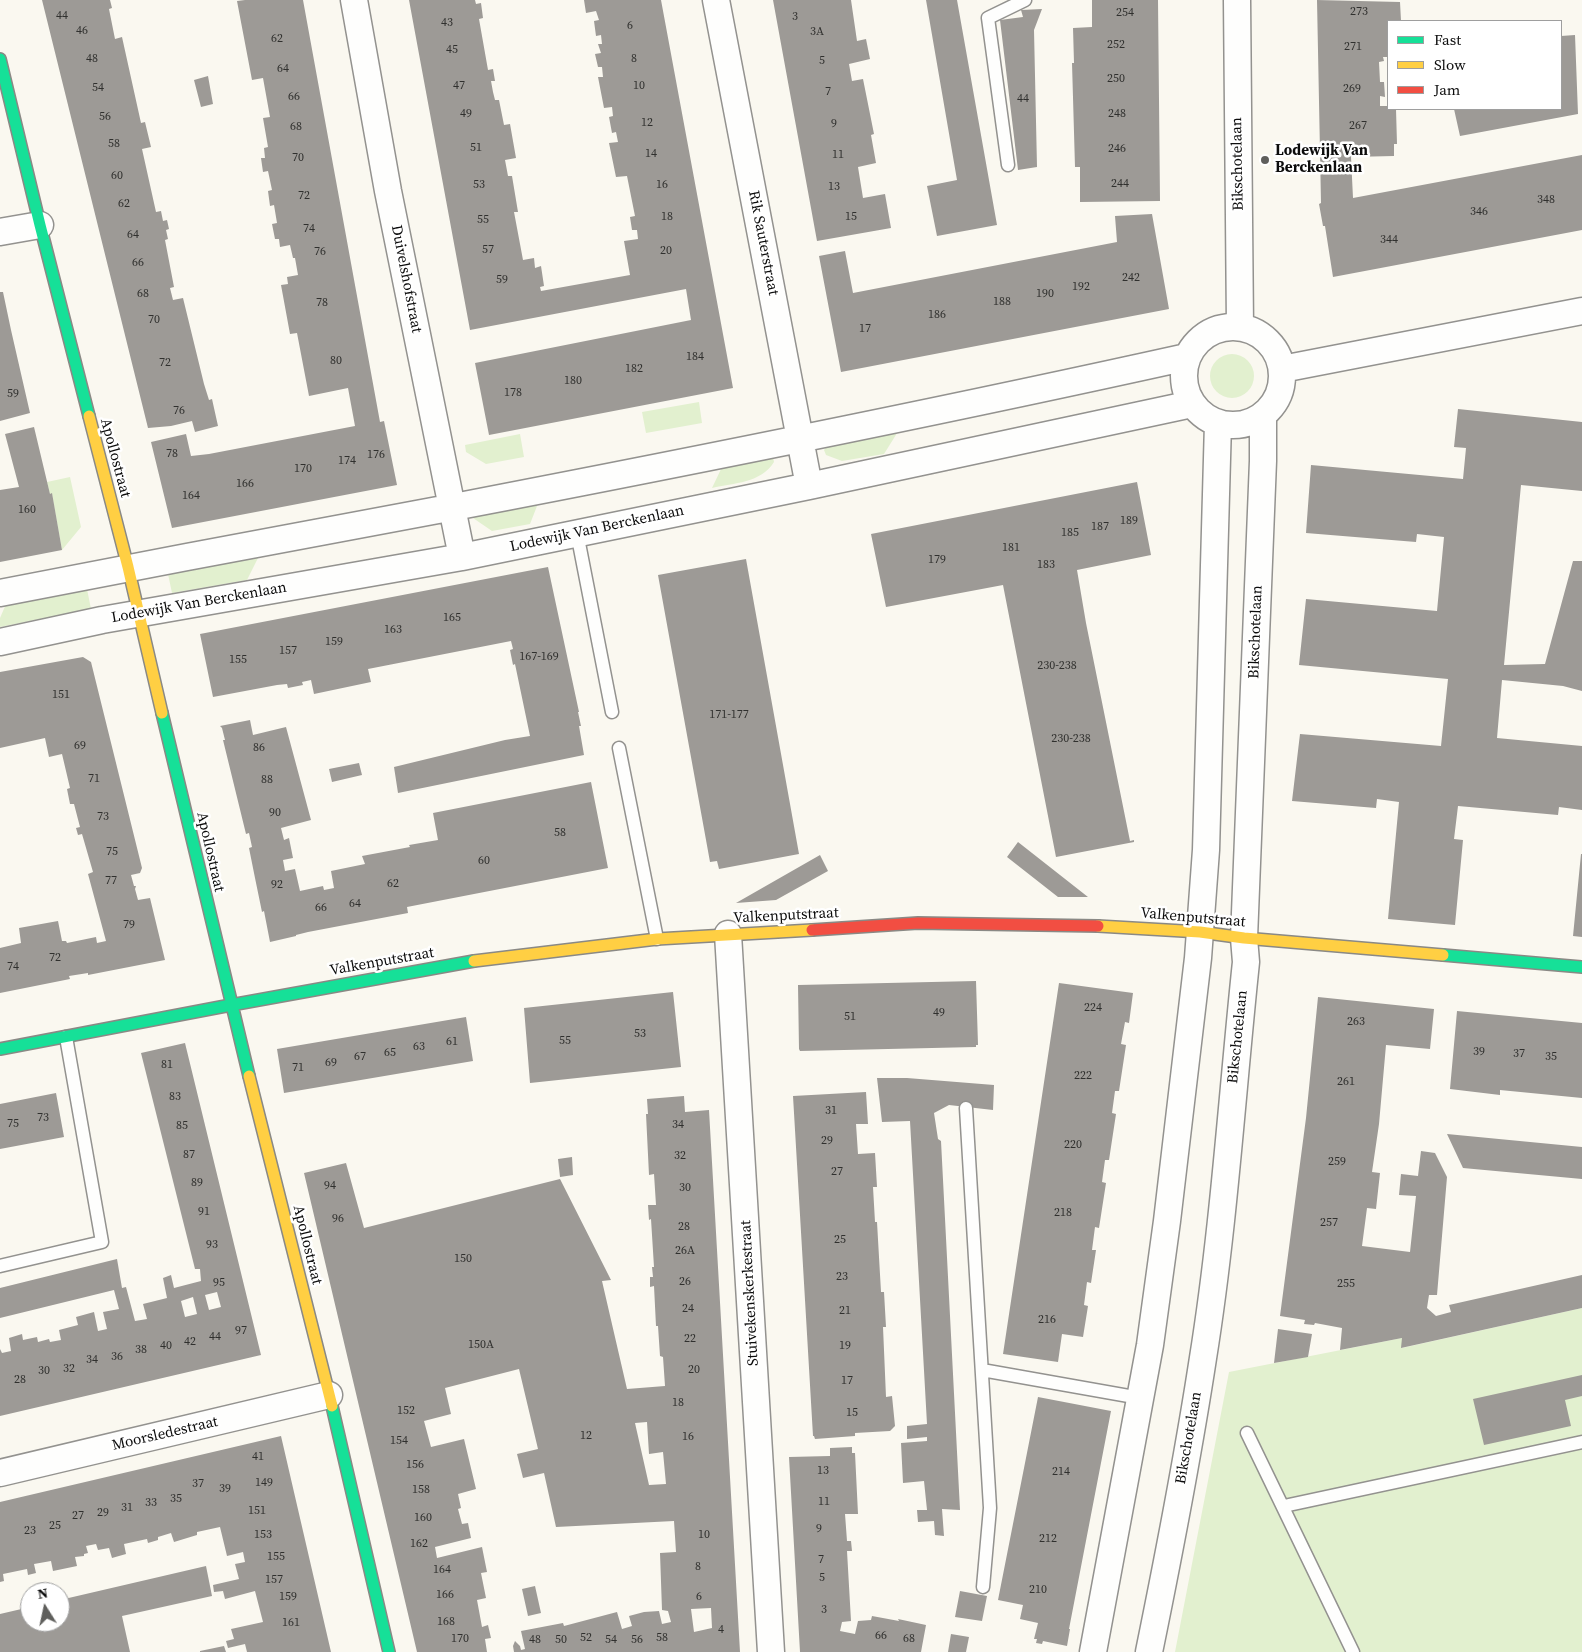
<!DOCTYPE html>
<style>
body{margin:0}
#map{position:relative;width:1582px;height:1652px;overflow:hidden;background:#faf8f0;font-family:"Source Serif 4",serif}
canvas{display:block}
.legend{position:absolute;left:1387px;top:20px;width:175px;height:90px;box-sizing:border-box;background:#fff;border:1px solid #9e9e9e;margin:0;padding:6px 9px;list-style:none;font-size:15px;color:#0c0c0c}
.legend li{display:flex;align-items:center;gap:10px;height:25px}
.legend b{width:25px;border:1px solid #9e9e9e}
.north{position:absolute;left:20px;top:1582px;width:50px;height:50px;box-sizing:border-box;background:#fff;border:1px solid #9e9e9e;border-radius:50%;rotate:350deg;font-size:14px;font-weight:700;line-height:20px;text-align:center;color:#0c0c0c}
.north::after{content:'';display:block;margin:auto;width:18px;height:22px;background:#5f5f5c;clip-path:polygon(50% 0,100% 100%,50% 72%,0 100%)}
</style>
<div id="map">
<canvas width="1582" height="1652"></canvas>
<ul class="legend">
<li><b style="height:6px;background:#16e098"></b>Fast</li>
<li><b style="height:6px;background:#ffcf43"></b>Slow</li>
<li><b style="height:6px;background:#f24e42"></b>Jam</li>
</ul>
<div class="north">N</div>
</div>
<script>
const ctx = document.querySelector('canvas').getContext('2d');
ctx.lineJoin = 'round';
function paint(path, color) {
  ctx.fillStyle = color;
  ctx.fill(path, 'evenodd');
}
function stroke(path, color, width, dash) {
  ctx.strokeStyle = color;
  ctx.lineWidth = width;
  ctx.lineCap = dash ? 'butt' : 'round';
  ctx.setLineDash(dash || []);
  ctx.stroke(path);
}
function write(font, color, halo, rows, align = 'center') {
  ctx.font = font + ' "Source Serif 4",serif';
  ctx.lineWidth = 5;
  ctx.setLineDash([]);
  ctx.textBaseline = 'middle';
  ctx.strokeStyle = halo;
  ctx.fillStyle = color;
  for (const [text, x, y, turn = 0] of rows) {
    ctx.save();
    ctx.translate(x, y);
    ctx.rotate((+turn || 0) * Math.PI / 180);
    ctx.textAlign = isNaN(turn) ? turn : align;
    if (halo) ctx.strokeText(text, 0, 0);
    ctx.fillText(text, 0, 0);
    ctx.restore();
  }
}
paint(new Path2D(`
 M1210 376a22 22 0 1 1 44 0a22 22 0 1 1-44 0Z
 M699 402 702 423 646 433 642 412Z
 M899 430 884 454 842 461 826 455 824 450 827 446Z
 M520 434 524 457 486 464 466 452 465 445Z
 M773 457 774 462C761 483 734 483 712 488L722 467Z
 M70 477 81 527 62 550 52 494H50L47 482Z
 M539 501 530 524 492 531 473 518 477 513Z
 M259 556 247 580 172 593 168 574Z
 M87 589 91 609 0 627V618L6 604Z
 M1582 1308V1652H1175L1229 1372 1402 1338V1348Z`), '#e2f0cf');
paint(new Path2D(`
 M42 0H110L112 8 109 9 115 39 122 37 141 123 145 122 151 147 142 149 156 212 161 211 163 221 167 220 169 229 166 230 168 239 165 240 174 287 170 288 173 300 183 298 204 384 209 400 212 399 218 426 195 432 192 421 171 426 148 428Z
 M245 0H303L380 422 384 421 397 485 172 528 151 442 186 434 191 456 209 454 355 426 348 388 309 396 297 333 290 334 281 285 288 284 287 277 298 275 295 258H293L290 245 280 247 279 239H275L272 224 277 223 274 205 270 206 268 191 272 190 268 171 263 172 261 158H265L264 148 268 147 263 118 270 117 263 78 252 80 237 1Z
 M409 0H475L476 4 481 3 483 18 479 19 488 70 493 69 495 81H491L493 92 495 100H499L504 125 510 124 516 158 505 160 508 176H512L518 212H514L523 260 534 258 535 268 541 266 544 286 540 287 541 291 630 275 624 241 638 239 637 230H632L630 217 635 216 627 176 616 177 609 143 618 142 616 132 612 133 609 117 613 116 612 107 604 108 598 77H603L602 67H598L595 54 601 53 598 44H602L601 35 596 36 594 21 599 20 596 11 586 13 584 0H661L733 388 489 435 475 363 691 320 686 289 470 330Z
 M773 0H851L857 41 866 39 870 59 849 64 852 81 863 79 874 134 871 135 876 163 858 167 863 198 885 194 891 228 817 241Z
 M926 0H957L997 225 937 236 927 186 957 180Z
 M1092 0H1158L1160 201 1080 202V167H1075L1072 63H1074L1073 28 1092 27Z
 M1317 0 1400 2 1401 21H1388V57H1383L1384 61 1379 62 1380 82H1384L1385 97 1380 96V106H1388V109H1396L1397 144H1394V156L1351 157 1353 198 1582 155V230L1333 277 1325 226H1323L1319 204 1321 203Z
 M1042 9 1034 30 1037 167 1018 170 1000 20 1023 17 1021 10Z
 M1575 35 1578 114 1460 136 1454 109H1561V36Z
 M208 76 213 104 201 107 194 80Z
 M1152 214 1169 309 841 372 819 256 845 251 853 293 1117 242 1115 216Z
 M0 292H3L11 330 30 413 0 421Z
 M1458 409 1582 422V491L1521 485 1504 665 1545 664 1573 561H1582V691L1563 686 1502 680 1497 738 1582 746V810L1559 807 1558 815 1458 806 1454 839 1463 840 1455 925 1388 919 1399 802 1377 799 1376 808 1292 801 1300 734 1441 746 1448 679 1299 665 1306 599 1437 611 1444 537 1417 534 1416 542 1306 533 1311 465 1463 479 1466 448 1454 447Z
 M34 427 50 494 52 493 62 550 0 562V490L19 487 5 434Z
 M1137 482 1151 555 1077 570 1086 623 1130 841 1134 840V842L1056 857 1003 585 886 607 871 534Z
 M746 559 799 854 719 869 717 861 710 862 658 575Z
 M548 567 579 712H578L581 726H579L584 755 398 793 394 767 505 740 530 736 515 664 513 665 510 650 513 649 511 641 368 669 371 682 314 694 311 680 302 682 303 685 288 688 287 684 277 685 213 697 200 634Z
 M83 657 91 662 142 868 140 873 131 875 134 886H136L135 889 138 900 150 898 165 960 88 975V973L69 976 70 979 0 993V948L21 943 19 928 58 921 62 941H66L67 943 96 937 97 943 106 941 88 874 93 872 82 834 78 835 76 828 80 827 74 804H70L67 789 70 788 62 754 49 757 45 738 0 748V672Z
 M250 720 253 735 286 727 311 820 281 828 284 840 289 838 293 858 283 860 285 871 295 869 300 891 323 886 324 890 334 888 331 871 365 864 362 856 410 847 409 845 438 840 433 813 591 782 608 868 407 907 408 913 308 932 296 935V936L270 942 264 911 262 912 255 878 249 848 252 847 249 833 246 834 223 740H225L222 728 220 726Z
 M359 763 362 775 332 782 329 769Z
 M1018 842 1088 897H1058L1007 857Z
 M1581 854H1582V937L1573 936Z
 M820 855 828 871 776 900 736 903Z
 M976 981 978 1045H976V1047L800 1051 799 1049 798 985Z
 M1059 983 1133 993 1129 1023 1125 1022 1121 1044 1126 1045 1119 1091H1115L1112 1113 1116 1114 1109 1160H1105L1102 1182 1106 1183 1099 1228 1095 1227 1092 1250H1096L1091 1283 1087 1282 1084 1305 1088 1306 1083 1337 1062 1334 1058 1362 1003 1354Z
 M673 992 681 1067 530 1083 524 1008Z
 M1318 997 1434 1009 1430 1049 1386 1045 1379 1124 1372 1172 1380 1173 1376 1209 1367 1208 1362 1246 1410 1252 1416 1196 1399 1195 1401 1174 1418 1176 1421 1151 1435 1153 1447 1177 1437 1295H1429L1427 1308 1436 1316 1451 1312 1449 1305 1582 1275V1308L1401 1348 1402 1338 1340 1350 1342 1328 1315 1323 1314 1325 1304 1324 1305 1320 1280 1316 1306 1118Z
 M1457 1011 1582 1023V1098L1500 1090V1095L1450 1089Z
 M466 1017 473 1061 284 1093 277 1049Z
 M185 1043 261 1355 0 1416V1349L2 1353 11 1351 9 1338 22 1334 23 1340 37 1337 38 1342 49 1339 50 1342 61 1340 59 1330 78 1325 76 1317 94 1312 98 1331 107 1329 103 1312 119 1309 114 1290 0 1318V1288L117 1259 122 1288 126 1287 135 1321 147 1319 143 1304 167 1298 163 1278 171 1275 174 1288 201 1281 200 1269H195L141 1053ZM217 1292 221 1307 209 1310 205 1295ZM193 1297 197 1314 185 1317 181 1301Z
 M877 1078H907L994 1085 993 1110 949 1105 934 1113 938 1139 941 1141 960 1510 942 1509 944 1536 935 1535 934 1521 918 1522 917 1510H927L924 1481 903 1483 901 1443 927 1441V1437L907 1439V1426L927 1424 910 1121 882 1122Z
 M866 1092 868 1124H856L858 1154 875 1153 877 1187H873L875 1222H877L881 1292H884L886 1327H883L886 1397 892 1396 895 1426 890 1431 855 1433V1436L815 1439 814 1436H813L793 1096Z
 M56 1093 64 1137 0 1149V1104Z
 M684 1096 685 1112 709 1110 740 1652H514L513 1646 515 1641 520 1646 521 1650 525 1649 521 1631 563 1623 564 1626 617 1612 622 1629 632 1626 629 1616 644 1612 659 1611 662 1624 671 1622 668 1611 662 1610 660 1553 676 1552 674 1521 556 1527 544 1473 523 1478 517 1454 538 1449 519 1369 445 1388 451 1414 424 1421 431 1447 464 1439 476 1489 458 1494 461 1508 458 1509 462 1524 468 1523 471 1538 435 1547 437 1558 482 1547 487 1572 481 1573 486 1598 477 1600 482 1627 488 1625 491 1638 485 1639 487 1652H417L304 1173 346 1163 364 1228 560 1179 611 1280 602 1281 627 1389 665 1386 663 1357 660 1356 658 1326H656L654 1286 650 1287V1277H653L652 1267H654L651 1219 649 1220 648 1205H656L654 1174 649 1175 646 1114H648L647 1099ZM647 1422 649 1454 663 1452 666 1484 649 1485 635 1423ZM711 1608 712 1628 694 1632 691 1609Z
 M1447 1134 1582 1147V1179L1463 1168Z
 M572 1157 573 1175 560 1177 558 1159Z
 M1278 1329 1312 1334 1308 1357 1274 1363Z
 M1582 1375V1396L1565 1400 1571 1426 1484 1445 1473 1399Z
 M1038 1397 1111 1411 1069 1629H1070L1067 1646 1043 1641 1042 1644 1036 1643 1037 1639H1034L1038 1623 1020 1619 1023 1605 998 1600Z
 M281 1436 331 1652H247L245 1644 228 1648 226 1641 234 1639 231 1629 263 1622 255 1591 225 1599 223 1591 214 1592 213 1585 239 1579 235 1564 245 1562 243 1552 227 1556 220 1527 197 1532V1535L174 1542 171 1533 158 1537V1540L148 1543 147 1539 124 1544 126 1554 112 1558 109 1548 98 1550 96 1544 86 1546 88 1553 84 1554V1556L75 1557 77 1566 53 1571 51 1561 34 1564 36 1573 28 1575 27 1569 3 1574 4 1581 0 1582V1502Z
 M852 1447V1453H855L858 1514H845L847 1541H851L852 1551H847L851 1621 842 1622 840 1631 855 1634 858 1621 871 1620 872 1616 899 1621 898 1619 926 1625 921 1652H800L789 1457 830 1456V1448Z
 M206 1566 212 1596 122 1616 130 1652H0V1614L30 1607V1622H60V1600Z
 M535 1586 541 1613 528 1616 522 1589Z
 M960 1591 987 1596 982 1621 955 1617Z
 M951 1634 969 1637 966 1652H948Z
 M224 1646 226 1652H200V1651Z`), '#9d9a96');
const lane = new Path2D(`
 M1008 165 988 18 1025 0
 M577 533 612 712
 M619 748 657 939
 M966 1108 990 1508 983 1587
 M0 1266 102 1242 66 1037
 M982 1370 1140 1398
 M1247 1433 1353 1652
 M1284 1506 1582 1442`);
const street = new Path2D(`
 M354 0 388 191 462 557
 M716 0 809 486
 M1237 0 1240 327
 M0 232 40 225
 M1184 376a49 49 0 1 1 98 0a49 49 0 1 1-98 0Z
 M1282 369 1582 311
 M0 593C151 563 303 536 454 507 699 460 943 411 1187 357
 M0 642 102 620 462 557 809 486 1192 404
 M728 934 771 1652
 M0 1473 329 1395
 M1093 1652 1150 1345 1167 1221 1198 958 1206 850 1218 423
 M1149 1652C1169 1554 1188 1456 1203 1358 1224 1227 1232 1094 1246 962L1244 938 1263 461V415`);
const fast = new Path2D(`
 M0 59 40 225 89 416
 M162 713 249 1076
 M1443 955 1582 967
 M0 1049 231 1005 474 961
 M332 1406 389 1652`);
const slow = new Path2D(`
 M89 416 128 567 162 713
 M1098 926 1200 932 1244 938 1443 955
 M474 961 657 939 812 930
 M249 1076 332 1406`);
const jam = new Path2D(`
 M812 930 918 923 1098 926`);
stroke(lane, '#93928f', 15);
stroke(street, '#93928f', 29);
stroke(fast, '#8a8985', 14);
stroke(slow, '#8a8985', 14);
stroke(jam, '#8a8985', 14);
stroke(lane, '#fefefd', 12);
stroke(street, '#fefefd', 26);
stroke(fast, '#16e098', 11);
stroke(slow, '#ffcf43', 11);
stroke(jam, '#f24e42', 11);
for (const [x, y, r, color] of [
 [1265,160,5,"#5f5f5c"]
]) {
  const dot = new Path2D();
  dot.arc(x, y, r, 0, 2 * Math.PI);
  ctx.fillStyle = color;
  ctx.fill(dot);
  stroke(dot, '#fff', 2);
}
write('12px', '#30302e', null, [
 ["273",1359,12],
 ["254",1125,13],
 ["44",62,16],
 ["3",795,17],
 ["43",447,23],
 ["6",630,26],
 ["46",82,31],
 ["3A",817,32],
 ["62",277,39],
 ["252",1116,45],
 ["271",1353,47],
 ["45",452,50],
 ["48",92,59],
 ["8",634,59],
 ["5",822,61],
 ["64",283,69],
 ["250",1116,79],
 ["47",459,86],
 ["10",639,86],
 ["54",98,88],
 ["269",1352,89],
 ["7",828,92],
 ["66",294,97],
 ["44",1023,99],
 ["49",466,114],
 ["248",1117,114],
 ["56",105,117],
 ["12",647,123],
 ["9",834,124],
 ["267",1358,126],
 ["68",296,127],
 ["58",114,144],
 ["51",476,148],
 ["246",1117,149],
 ["14",651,154],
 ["11",838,155],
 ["70",298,158],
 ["60",117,176],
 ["244",1120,184],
 ["53",479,185],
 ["16",662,185],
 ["13",834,187],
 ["72",304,196],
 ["348",1546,200],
 ["62",124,204],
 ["346",1479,212],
 ["18",667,217],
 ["15",851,217],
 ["55",483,220],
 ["74",309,229],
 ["64",133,235],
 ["344",1389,240],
 ["57",488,250],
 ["20",666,251],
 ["76",320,252],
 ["66",138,263],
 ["242",1131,278],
 ["59",502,280],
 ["192",1081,287],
 ["68",143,294],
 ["190",1045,294],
 ["188",1002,302],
 ["78",322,303],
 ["186",937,315],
 ["70",154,320],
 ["17",865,329],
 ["184",695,357],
 ["80",336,361],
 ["72",165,363],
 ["182",634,369],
 ["180",573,381],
 ["178",513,393],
 ["59",13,394],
 ["76",179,411],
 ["78",172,454],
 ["176",376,455],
 ["174",347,461],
 ["170",303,469],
 ["166",245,484],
 ["164",191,496],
 ["160",27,510],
 ["189",1129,521],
 ["187",1100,527],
 ["185",1070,533],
 ["181",1011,548],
 ["179",937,560],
 ["183",1046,565],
 ["165",452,618],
 ["163",393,630],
 ["159",334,642],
 ["157",288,651],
 ["167-169",539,657],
 ["155",238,660],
 ["230-238",1057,666],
 ["151",61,695],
 ["171-177",729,715],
 ["230-238",1071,739],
 ["69",80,746],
 ["86",259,748],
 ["71",94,779],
 ["88",267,780],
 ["90",275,813],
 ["73",103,817],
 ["58",560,833],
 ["75",112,852],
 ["60",484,861],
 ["77",111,881],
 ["62",393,884],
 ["92",277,885],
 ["64",355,904],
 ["66",321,908],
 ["79",129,925],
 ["72",55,958],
 ["74",13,967],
 ["224",1093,1008],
 ["49",939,1013],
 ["51",850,1017],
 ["263",1356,1022],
 ["53",640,1034],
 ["55",565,1041],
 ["61",452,1042],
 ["63",419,1047],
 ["39",1479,1052],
 ["65",390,1053],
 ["37",1519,1054],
 ["67",360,1057],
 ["35",1551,1057],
 ["69",331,1063],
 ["81",167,1065],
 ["71",298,1068],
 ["222",1083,1076],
 ["261",1346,1082],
 ["83",175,1097],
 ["31",831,1111],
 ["73",43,1118],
 ["75",13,1124],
 ["34",678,1125],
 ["85",182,1126],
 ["29",827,1141],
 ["220",1073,1145],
 ["87",189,1155],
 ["32",680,1156],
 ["259",1337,1162],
 ["27",837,1172],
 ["89",197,1183],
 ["94",330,1186],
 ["30",685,1188],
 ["91",204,1212],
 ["218",1063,1213],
 ["96",338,1219],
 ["257",1329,1223],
 ["28",684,1227],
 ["25",840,1240],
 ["93",212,1245],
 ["26A",685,1251],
 ["150",463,1259],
 ["23",842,1277],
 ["26",685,1282],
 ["95",219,1283],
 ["255",1346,1284],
 ["24",688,1309],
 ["21",845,1311],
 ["216",1047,1320],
 ["97",241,1331],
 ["44",215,1337],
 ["22",690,1339],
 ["42",190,1342],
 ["150A",481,1345],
 ["40",166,1346],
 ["19",845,1346],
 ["38",141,1350],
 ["36",117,1357],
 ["34",92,1360],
 ["32",69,1369],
 ["20",694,1370],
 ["30",44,1371],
 ["28",20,1380],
 ["17",847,1381],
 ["18",678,1403],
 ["152",406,1411],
 ["15",852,1413],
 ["12",586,1436],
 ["16",688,1437],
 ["154",399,1441],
 ["41",258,1457],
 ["156",415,1465],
 ["13",823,1471],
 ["214",1061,1472],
 ["149",264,1483],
 ["37",198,1484],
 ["39",225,1489],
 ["158",421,1490],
 ["35",176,1499],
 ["11",824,1502],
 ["33",151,1503],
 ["31",127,1508],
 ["151",257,1511],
 ["29",103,1513],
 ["27",78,1516],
 ["160",423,1518],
 ["25",55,1526],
 ["9",819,1529],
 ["23",30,1531],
 ["153",263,1535],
 ["10",704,1535],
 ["212",1048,1539],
 ["162",419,1544],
 ["155",276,1557],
 ["7",821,1560],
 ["8",698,1567],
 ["164",442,1570],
 ["5",822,1578],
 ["157",274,1580],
 ["210",1038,1590],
 ["166",445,1595],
 ["159",288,1597],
 ["6",699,1597],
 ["3",824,1610],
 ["168",446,1622],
 ["161",291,1623],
 ["4",721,1630],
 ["66",881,1636],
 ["52",586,1638],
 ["58",662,1638],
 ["170",460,1639],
 ["68",909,1639],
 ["48",535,1640],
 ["50",561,1640],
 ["54",611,1640],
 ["56",637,1640]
]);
write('bold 15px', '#0c0c0c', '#fff', [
 ["Lodewijk Van",1275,151],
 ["Berckenlaan",1275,168]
], 'left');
write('15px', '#0c0c0c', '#fff', [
 ["Bikschotelaan",1238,164,-91],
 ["Rik Sauterstraat",763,243,79],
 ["Duivelshofstraat",406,279,79],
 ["Apollostraat",115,458,75],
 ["Lodewijk Van Berckenlaan",597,529,-12],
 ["Lodewijk Van Berckenlaan",199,603,-10],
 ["Bikschotelaan",1256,632,-88],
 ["Apollostraat",210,852,77],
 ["Valkenputstraat",786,916,-3],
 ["Valkenputstraat",1193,918,5],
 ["Valkenputstraat",382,962,-10],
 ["Bikschotelaan",1238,1037,-84],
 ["Apollostraat",307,1245,76],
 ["Stuivekenskerkestraat",750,1293,-93],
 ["Moorsledestraat",165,1434,-13],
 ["Bikschotelaan",1189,1438,-80]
]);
</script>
